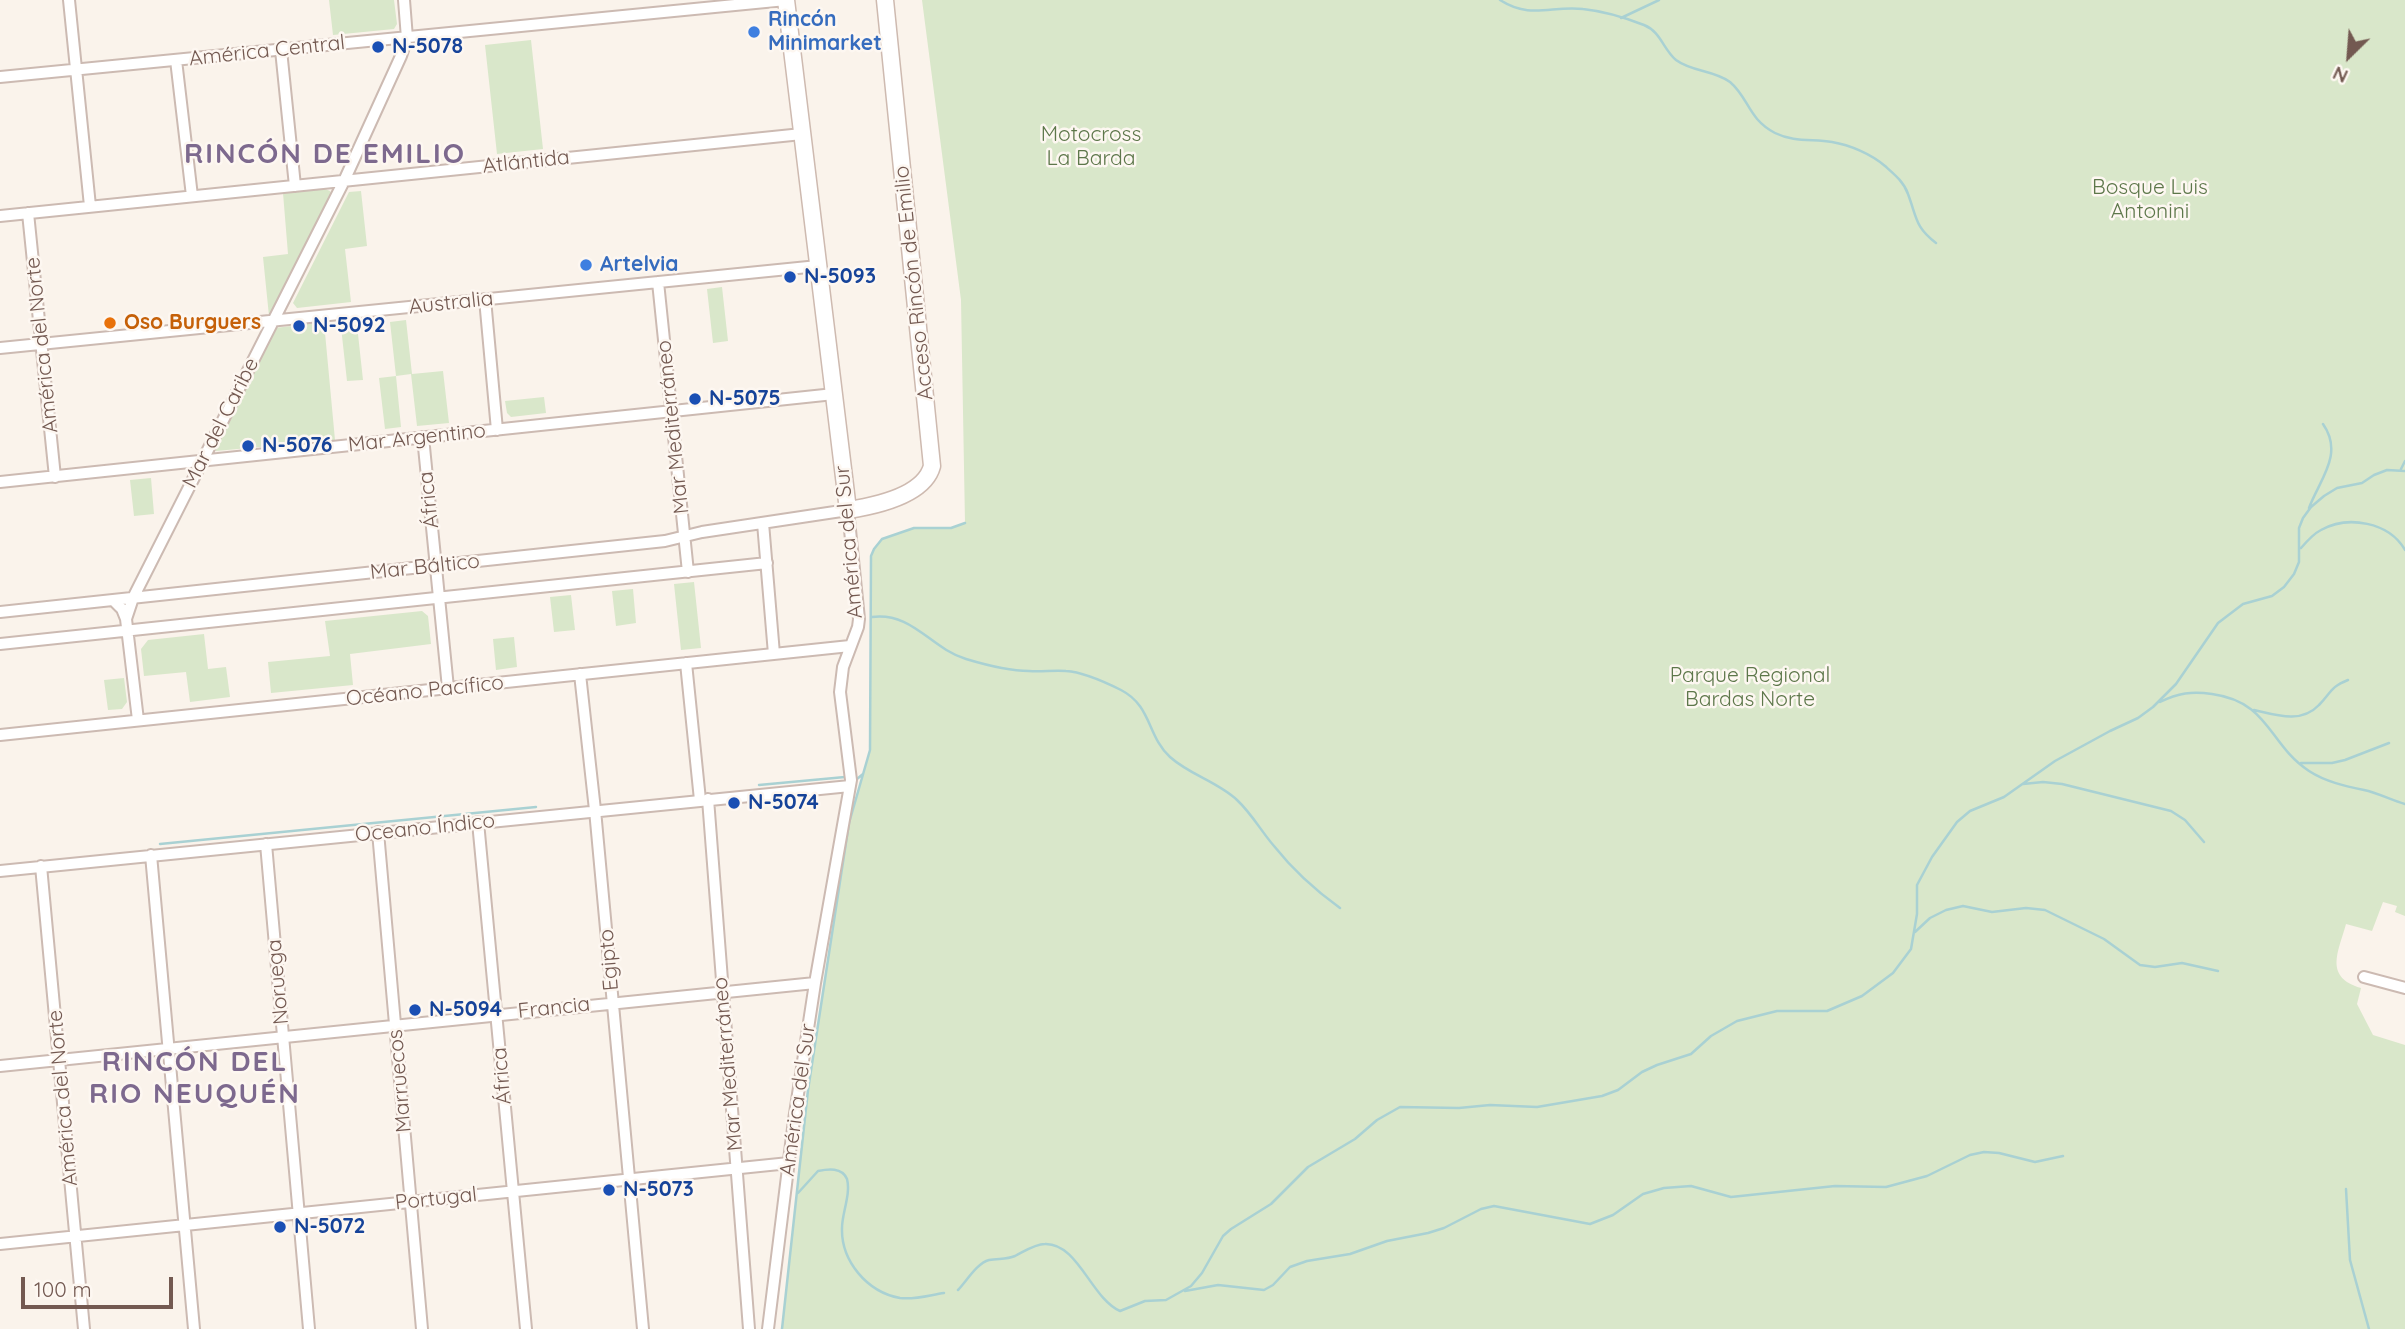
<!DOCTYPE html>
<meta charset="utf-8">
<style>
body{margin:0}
#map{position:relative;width:2405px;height:1329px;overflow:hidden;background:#faf3eb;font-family:Quicksand,sans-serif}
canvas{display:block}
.north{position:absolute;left:2314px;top:21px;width:70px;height:70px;-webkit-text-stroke:5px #fdf7f1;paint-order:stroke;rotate:205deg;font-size:19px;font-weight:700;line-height:28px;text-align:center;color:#735951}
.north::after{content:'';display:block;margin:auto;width:24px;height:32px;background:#735951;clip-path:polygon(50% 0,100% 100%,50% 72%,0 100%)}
.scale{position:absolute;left:21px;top:1277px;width:152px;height:32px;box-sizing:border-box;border:4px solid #735951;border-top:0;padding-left:9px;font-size:21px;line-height:24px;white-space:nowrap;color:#735951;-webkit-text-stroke:5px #fdf7f1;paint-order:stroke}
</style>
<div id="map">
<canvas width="2405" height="1329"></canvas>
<div class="north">N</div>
<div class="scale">100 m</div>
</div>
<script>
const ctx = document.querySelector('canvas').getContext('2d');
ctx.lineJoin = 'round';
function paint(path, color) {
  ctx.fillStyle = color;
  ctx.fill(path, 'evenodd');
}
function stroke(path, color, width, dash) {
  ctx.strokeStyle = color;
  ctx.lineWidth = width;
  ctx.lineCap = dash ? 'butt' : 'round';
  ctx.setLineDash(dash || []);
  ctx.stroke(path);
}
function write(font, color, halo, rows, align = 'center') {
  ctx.font = font + ' Quicksand,sans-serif';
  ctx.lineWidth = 5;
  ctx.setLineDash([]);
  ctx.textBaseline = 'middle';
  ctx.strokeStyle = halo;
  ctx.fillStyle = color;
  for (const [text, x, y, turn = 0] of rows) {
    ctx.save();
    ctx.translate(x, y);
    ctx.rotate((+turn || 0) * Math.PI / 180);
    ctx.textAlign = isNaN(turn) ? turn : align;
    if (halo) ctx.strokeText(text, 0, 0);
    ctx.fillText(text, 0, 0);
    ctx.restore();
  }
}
paint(new Path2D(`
 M329 0H394L397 24 394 29 333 35Z
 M922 0H2405V916L2395 912 2397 906 2383 902 2372 931 2346 924C2338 953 2324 977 2361 988L2357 1004 2373 1035 2405 1045V1329H782L808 1090 849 823 870 750 871 556 874 549 882 539 914 528H951L965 523 961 300Z
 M531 40 543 149 497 154 485 45Z
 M325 189 330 191 332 195 269 316 263 257 288 254 283 193Z
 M361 191 367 246 345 249 351 302 297 308 293 303 349 192Z
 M722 287 728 341 713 343 707 289Z
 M406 320 412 374 443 371 449 423 417 426 411 374 396 376 401 427 385 429 379 378 396 376 390 322Z
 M324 322 335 440 216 451 214 449 275 328Z
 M357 325 363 380 347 381 341 327Z
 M544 397 546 413 511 417 507 413 505 401Z
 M151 478 154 514 134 516 130 480Z
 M694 582 701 648 681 650 674 584Z
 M633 589 636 623 616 626 612 591Z
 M571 595 575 630 554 632 550 597Z
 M422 611 428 616 431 644 350 654 353 685 271 693 268 662 330 656 325 621Z
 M204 634 208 669 226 667 230 697 190 702 186 672 144 676 141 649 148 640Z
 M514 637 517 667 496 670 493 639Z
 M124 678 127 702 122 709 108 710 104 680Z`), '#d9e7ca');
stroke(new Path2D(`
 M1500 0C1531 20 1552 5 1583 9 1602 11 1626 18 1644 25 1661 32 1663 49 1676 60 1692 72 1714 70 1730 82 1749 98 1748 119 1775 133 1793 142 1812 139 1832 142 1850 145 1871 154 1885 166 1894 174 1904 182 1908 194 1917 218 1915 227 1936 243
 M1621 18 1659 0
 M2401 469 2405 461
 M2309 508C2320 479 2344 454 2323 424
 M2301 548C2307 541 2313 534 2321 530 2348 515 2389 522 2405 550
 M872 617C913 612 930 648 966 659 986 665 1008 671 1029 671 1041 672 1054 670 1066 671 1084 672 1105 682 1121 690 1152 706 1147 736 1170 757 1190 775 1218 782 1237 800 1252 814 1261 831 1274 846 1293 870 1315 890 1340 908
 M2160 702C2178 693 2192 691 2212 694 2270 702 2268 744 2309 771 2326 782 2345 786 2364 790 2378 793 2391 800 2405 804
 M2254 710C2276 715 2301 724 2319 705 2331 693 2330 687 2348 680
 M2301 763H2332L2345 760 2389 743
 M857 779 863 774
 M2023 784 2043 782 2062 784 2171 811 2185 820 2204 842
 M759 785 845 777
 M160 844 536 807
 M1915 932 1930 918 1946 910 1963 906 1992 912 2026 908 2045 910 2104 939 2140 965 2155 967 2182 963 2218 971
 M2346 1189 2350 1260 2369 1329
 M798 1193 818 1171C828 1169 842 1167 847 1179 851 1194 842 1213 842 1228 841 1261 867 1292 900 1298 915 1300 930 1295 944 1293
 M958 1290C966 1282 977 1263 989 1260 998 1258 1006 1260 1015 1256 1025 1251 1035 1244 1045 1244 1078 1243 1091 1298 1120 1311L1145 1301 1166 1300 1191 1286 1202 1273 1223 1236 1231 1229 1271 1204 1308 1167 1355 1139 1377 1120 1400 1107 1459 1108 1490 1105 1537 1107 1602 1096 1618 1090 1642 1072 1657 1065 1691 1054 1711 1036 1737 1021 1777 1011H1827L1862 996 1893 973 1911 949 1917 914V885L1932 857 1957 822 1970 811 2004 797 2055 761 2110 731 2138 718 2153 707 2176 684 2218 623 2243 604 2272 596 2284 587 2294 574 2299 562V528L2303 518 2311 507 2324 496 2337 488 2362 483 2374 475 2387 470 2405 471
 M1185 1291 1218 1285 1264 1290 1273 1285 1290 1267 1307 1261 1350 1254 1387 1241 1428 1233 1444 1228 1481 1209 1494 1206 1590 1224 1613 1215 1643 1194 1664 1188 1691 1186 1731 1197 1835 1186 1886 1187 1927 1176 1970 1155 1984 1152 1999 1153 2035 1162 2063 1156
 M782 1329 808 1090 849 823 870 750 871 556 874 549 882 539 914 528H951L965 523`), '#a9d1d3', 2.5);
const street = new Path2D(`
 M69 0 90 206
 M281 50 295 186
 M176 60 192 196
 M0 77 786 0
 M28 213 55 477
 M0 216 802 134
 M658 282 688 572
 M485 299 497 430
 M0 348 818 266
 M423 437 448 688
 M0 482 834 394
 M763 523 774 654
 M113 600 122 609 126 619 138 720
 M0 612 665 541 702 532 848 510 859 619 858 627 843 667 840 692 851 780 815 983 794 1120 768 1329
 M126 619 133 598 344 181 401 56 407 38 404 0
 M0 644 767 563
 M686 663 700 800
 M580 674 595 810 643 1329
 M0 735 850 646
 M708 799 749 1329
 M478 822 526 1329
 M378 832 422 1329
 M266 844 309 1329
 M151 855 194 1329
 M41 866 84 1329
 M0 871 850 786
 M2364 977 2405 988
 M0 1066 815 983
 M0 1244 789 1163`);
const secondary = new Path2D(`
 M786 0 848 510C874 506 924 496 932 466L885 0`);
stroke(street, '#ccbab2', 14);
stroke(secondary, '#cebab0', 19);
stroke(street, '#fff', 10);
stroke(secondary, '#fff', 16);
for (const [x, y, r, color] of [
 [754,32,7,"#3f7fe0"],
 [378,47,7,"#1a4fb4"],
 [586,265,7,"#3f7fe0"],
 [790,277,7,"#1a4fb4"],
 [110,323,7,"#e8710a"],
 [299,326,7,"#1a4fb4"],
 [695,399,7,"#1a4fb4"],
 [248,446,7,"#1a4fb4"],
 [734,803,7,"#1a4fb4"],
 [415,1010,7,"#1a4fb4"],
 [609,1190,7,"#1a4fb4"],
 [280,1227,7,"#1a4fb4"]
]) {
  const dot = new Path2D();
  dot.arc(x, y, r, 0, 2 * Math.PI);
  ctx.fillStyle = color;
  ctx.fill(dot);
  stroke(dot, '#fdf7f1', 2.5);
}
write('bold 21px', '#366cbe', '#fdf7f1', [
 ["Rincón",768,20],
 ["Minimarket",768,44],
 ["Artelvia",600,265]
], 'left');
write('bold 21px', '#164399', '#fdf7f1', [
 ["N-5078",392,47],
 ["N-5093",804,277],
 ["N-5092",313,326],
 ["N-5075",709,399],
 ["N-5076",262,446],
 ["N-5074",748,803],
 ["N-5094",429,1010],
 ["N-5073",623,1190],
 ["N-5072",294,1227]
], 'left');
write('21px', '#735951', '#fdf7f1', [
 ["América Central",267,51,-6],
 ["Atlántida",526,162,-6],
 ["Acceso Rincón de Emilio",914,283,-96],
 ["Australia",451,303,-6],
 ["América del Norte",42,345,-96],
 ["Mar del Caribe",221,423,-63],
 ["Mar Mediterráneo",673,427,-96],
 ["Mar Argentino",417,438,-6],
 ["África",429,500,-96],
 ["América del Sur",849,542,-95],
 ["Mar Báltico",425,567,-6],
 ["Océano Pacífico",425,691,-6],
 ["Oceano Índico",425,828,-6],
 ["Egipto",609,960,-95],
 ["Noruega",278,982,-95],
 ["Francia",554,1008,-6],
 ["Mar Mediterráneo",728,1064,-95],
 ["África",502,1076,-95],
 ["Marruecos",400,1081,-95],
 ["América del Norte",63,1098,-95],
 ["América del Sur",798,1100,-82],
 ["Portugal",436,1199,-6]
]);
write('21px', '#5d774a', '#fdf7f1', [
 ["Motocross",1091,135],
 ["La Barda",1091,159],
 ["Bosque Luis",2150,188],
 ["Antonini",2150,212],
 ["Parque Regional",1750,676],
 ["Bardas Norte",1750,700]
]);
write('bold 21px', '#c56008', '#fdf7f1', [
 ["Oso Burguers",124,323]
], 'left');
ctx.letterSpacing = '2px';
write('bold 28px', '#7d698e', '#fdf7f1', [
 ["RINCÓN DE EMILIO",325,155],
 ["RINCÓN DEL",195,1063],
 ["RIO NEUQUÉN",195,1095]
]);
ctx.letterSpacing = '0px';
</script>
